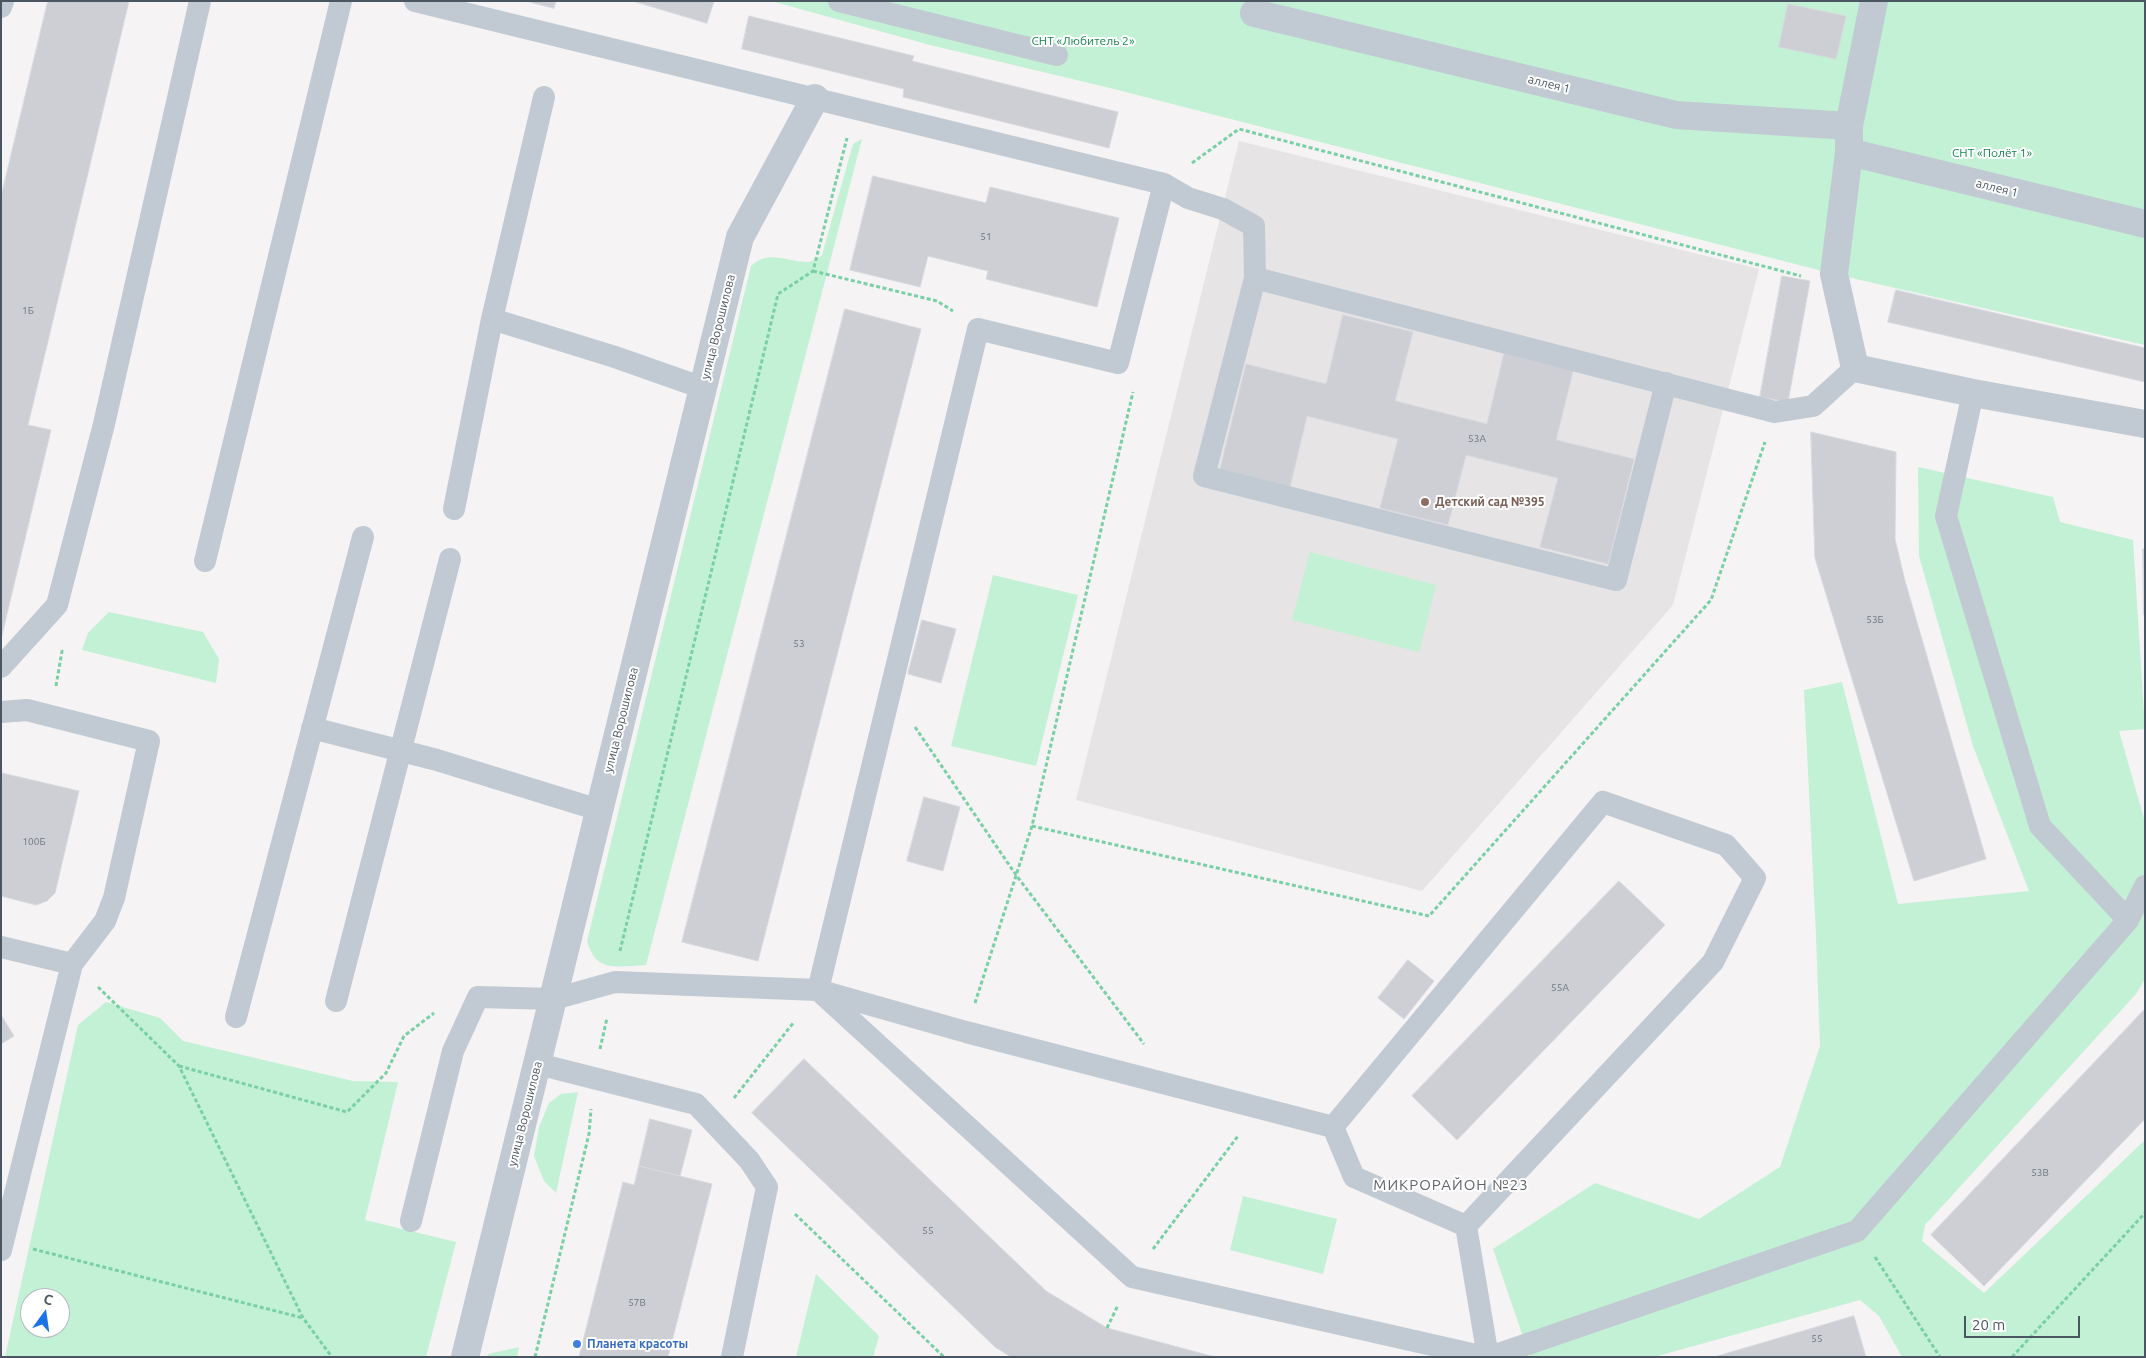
<!DOCTYPE html>
<meta charset="utf-8">
<style>
body{margin:0}
#map{position:relative;width:2146px;height:1358px;overflow:hidden;background:#f5f3f3;font-family:Ubuntu,sans-serif}
canvas{display:block}
.frame{position:absolute;inset:0;border:2px solid #4a5661;pointer-events:none}
.north{position:absolute;left:20px;top:1288px;width:50px;height:50px;box-sizing:border-box;background:#fff;border:1px solid #b7bbc0;border-radius:50%;rotate:14deg;font-size:14px;font-weight:700;line-height:20px;text-align:center;color:#4a5661}
.north::after{content:'';display:block;margin:auto;width:18px;height:22px;background:#1a73e8;clip-path:polygon(50% 0,100% 100%,50% 72%,0 100%)}
.scale{position:absolute;left:1964px;top:1316px;width:116px;height:22px;box-sizing:border-box;border:2px solid #4a5661;border-top:0;padding-left:6px;font-size:15px;line-height:18px;white-space:nowrap;color:#4a5661;-webkit-text-stroke:4px #fff;paint-order:stroke}
</style>
<div id="map">
<canvas width="2146" height="1358"></canvas>
<div class="frame"></div>
<div class="north">С</div>
<div class="scale">20 m</div>
</div>
<script>
const ctx = document.querySelector('canvas').getContext('2d');
ctx.lineJoin = 'round';
function paint(path, color) {
  ctx.fillStyle = color;
  ctx.fill(path, 'evenodd');
}
function stroke(path, color, width, dash) {
  ctx.strokeStyle = color;
  ctx.lineWidth = width;
  ctx.lineCap = dash ? 'butt' : 'round';
  ctx.setLineDash(dash || []);
  ctx.stroke(path);
}
function write(font, color, halo, rows, align = 'center') {
  ctx.font = font + ' Ubuntu,sans-serif';
  ctx.lineWidth = 4;
  ctx.setLineDash([]);
  ctx.textBaseline = 'middle';
  ctx.strokeStyle = halo;
  ctx.fillStyle = color;
  for (const [text, x, y, turn = 0] of rows) {
    ctx.save();
    ctx.translate(x, y);
    ctx.rotate((+turn || 0) * Math.PI / 180);
    ctx.textAlign = isNaN(turn) ? turn : align;
    if (halo) ctx.strokeText(text, 0, 0);
    ctx.fillText(text, 0, 0);
    ctx.restore();
  }
}
paint(new Path2D(`
 M1239 141 1759 269 1673 605 1422 891 1076 800Z`), '#e6e4e5');
paint(new Path2D(`
 M771 1H2145V345L1834 274 1114 89 930 45Z
 M862 139 646 965C618 966 596 974 587 941L751 266C769 249 787 262 808 262 812 262 818 258 822 255L853 144Z
 M1918 467 2053 497 2060 522 2133 540 2145 729 2119 731 2145 822V979L2136 994 1925 1225 1922 1241 1984 1293 2145 1140V1357H1902L1879 1316 1860 1300 1654 1357H1530L1493 1249 1595 1183 1699 1219 1780 1167 1820 1046 1816 936 1804 690 1842 682 1898 904 2029 891 1973 746 1919 556Z
 M1310 552 1436 585 1419 652 1292 620Z
 M993 575 1078 595 1036 766 951 746Z
 M109 612 203 632 219 659 216 683 82 650 88 633Z
 M106 1002 160 1018 183 1041 353 1081 398 1082 365 1220 456 1242 426 1357H5L78 1025ZM30 1298H60V1328H30Z
 M578 1092 556 1193 544 1181 534 1156 539 1127 549 1103 561 1094Z
 M1243 1196 1337 1219 1323 1274 1230 1250Z
 M816 1274 879 1336 873 1357H796Z
 M519 1347 517 1357H488V1354Z`), '#c3f1d5');
const building = new Path2D(`
 M48 1H129L28 425 51 430 1 639V197Z
 M526 1H556L554 8Z
 M633 1H714L707 23Z
 M1788 4 1846 16 1836 59 1779 47Z
 M749 16 914 56 912 61 1118 112 1109 148 903 97 904 89 742 49Z
 M873 176 986 203 990 187 1119 218 1097 307 986 279 988 271 928 256 920 287 850 270Z
 M1782 276 1810 281 1788 402 1760 397Z
 M1896 290 2145 348V382L1888 322Z
 M845 309 921 329 758 961 682 942Z
 M1343 315 1413 332 1395 401 1487 424 1504 353 1573 371 1556 440 1634 459 1608 564 1540 547 1558 478 1466 455 1448 525 1380 508 1398 439 1307 416 1290 487 1220 469 1246 364 1326 384Z
 M1811 432 1896 452 1895 539 1905 581 1986 859 1914 881 1815 558Z
 M2143 549H2145V615H2144Z
 M922 620 956 629 941 683 908 674Z
 M2 773 79 791 55 893 47 901 36 905 1 896Z
 M924 797 960 807 943 871 907 861Z
 M1619 881 1665 925 1457 1140 1412 1096Z
 M1408 960 1434 981 1404 1019 1378 998Z
 M2145 1009V1119L1984 1286 1931 1235Z
 M1 1015 14 1036 1 1044Z
 M804 1059 1046 1291 1107 1328 1215 1357H1011L995 1347 752 1113Z
 M650 1119 692 1130 680 1176 639 1166Z
 M639 1166 712 1184 668 1357H579L623 1182 634 1185Z
 M1854 1316 1866 1357H1714L1813 1328Z`);
paint(building, '#cdcfd5');
stroke(building, '#d7d9de', 1);
stroke(new Path2D(`
 M1192 163 1239 129 1801 276
 M813 271 937 301 953 311
 M56 686 62 651 59 649
 M915 727 1016 875 1144 1044
 M1032 826 1429 916 1711 600 1765 442
 M620 951 778 294 813 271 847 138
 M98 987 179 1066 303 1318 332 1357
 M975 1003 1032 826 1133 392
 M600 1049 607 1018
 M179 1066 347 1112 386 1073 404 1036 434 1013
 M734 1098 794 1022
 M795 1214 944 1357
 M33 1249 303 1318
 M1153 1249 1238 1136
 M1875 1257 1940 1357
 M1107 1328 1118 1305
 M535 1357 589 1134 591 1109
 M2012 1357 2145 1213`), '#7ad0a6', 3, [4, 2.5]);
stroke(new Path2D(`
 M415 1 1164 184 1118 363 978 329 818 990 1132 1277 1485 1357
 M839 1 1057 55
 M1 7 3 1
 M1164 184 1188 198 1223 209 1254 226 1255 278 1775 412 1813 406 1855 368
 M1255 278 1204 476 1616 580 1666 383
 M492 319 615 357 703 388
 M1973 393 1946 516 2040 826 2128 920
 M454 509 492 319 544 97
 M205 561 341 1
 M1 667 57 605 104 424 200 1
 M1 712 27 710 149 741 114 898 105 921 72 964
 M312 728 437 760 599 810
 M1 947 72 964 1 1250
 M336 1001 450 559
 M236 1017 363 537
 M538 1064 696 1104 749 1160 767 1187 732 1357
 M1333 1127 1603 802 1726 845 1755 878 1713 962 1466 1226
 M411 1221 453 1051 478 997 554 999 615 982 818 990 966 1032 1333 1127 1354 1177 1466 1226 1488 1357
 M1490 1357 1857 1231 2128 920 2145 886`), '#c1cad2', 22);
stroke(new Path2D(`
 M1874 1 1849 126V152L1834 274 1855 368 1973 393 2145 424
 M1254 13 1676 115 1849 126
 M1849 152 2145 224
 M465 1357 740 237 815 98`), '#c1cad2', 28);
for (const [x, y, r, color] of [
 [1425,502,5,"#8d6e63"],
 [577,1344,5,"#3f7fe0"]
]) {
  const dot = new Path2D();
  dot.arc(x, y, r, 0, 2 * Math.PI);
  ctx.fillStyle = color;
  ctx.fill(dot);
  stroke(dot, '#fff', 2);
}
write('10px', '#6b747e', null, [
 ["51",986,237],
 ["1Б",28,311],
 ["53А",1477,439],
 ["53Б",1875,620],
 ["53",799,644],
 ["100Б",34,842],
 ["55А",1560,988],
 ["53В",2040,1173],
 ["55",928,1231],
 ["57В",637,1303],
 ["55",1817,1339]
]);
write('12px', '#17864f', '#fff', [
 ["СНТ «Любитель 2»",1083,41],
 ["СНТ «Полёт 1»",1992,153]
]);
write('12px', '#4a5661', '#fff', [
 ["аллея 1",1549,84,14],
 ["аллея 1",1997,188,14],
 ["улица Ворошилова",718,327,-76],
 ["улица Ворошилова",621,720,-76],
 ["улица Ворошилова",525,1114,-76]
]);
write('bold 12px', '#785e54', '#fff', [
 ["Детский сад №395",1435,502]
], 'left');
write('bold 12px', '#366cbe', '#fff', [
 ["Планета красоты",587,1344]
], 'left');
ctx.letterSpacing = '1px';
write('15px', '#5f6368', '#fff', [
 ["МИКРОРАЙОН №23",1451,1185]
]);
ctx.letterSpacing = '0px';
</script>
